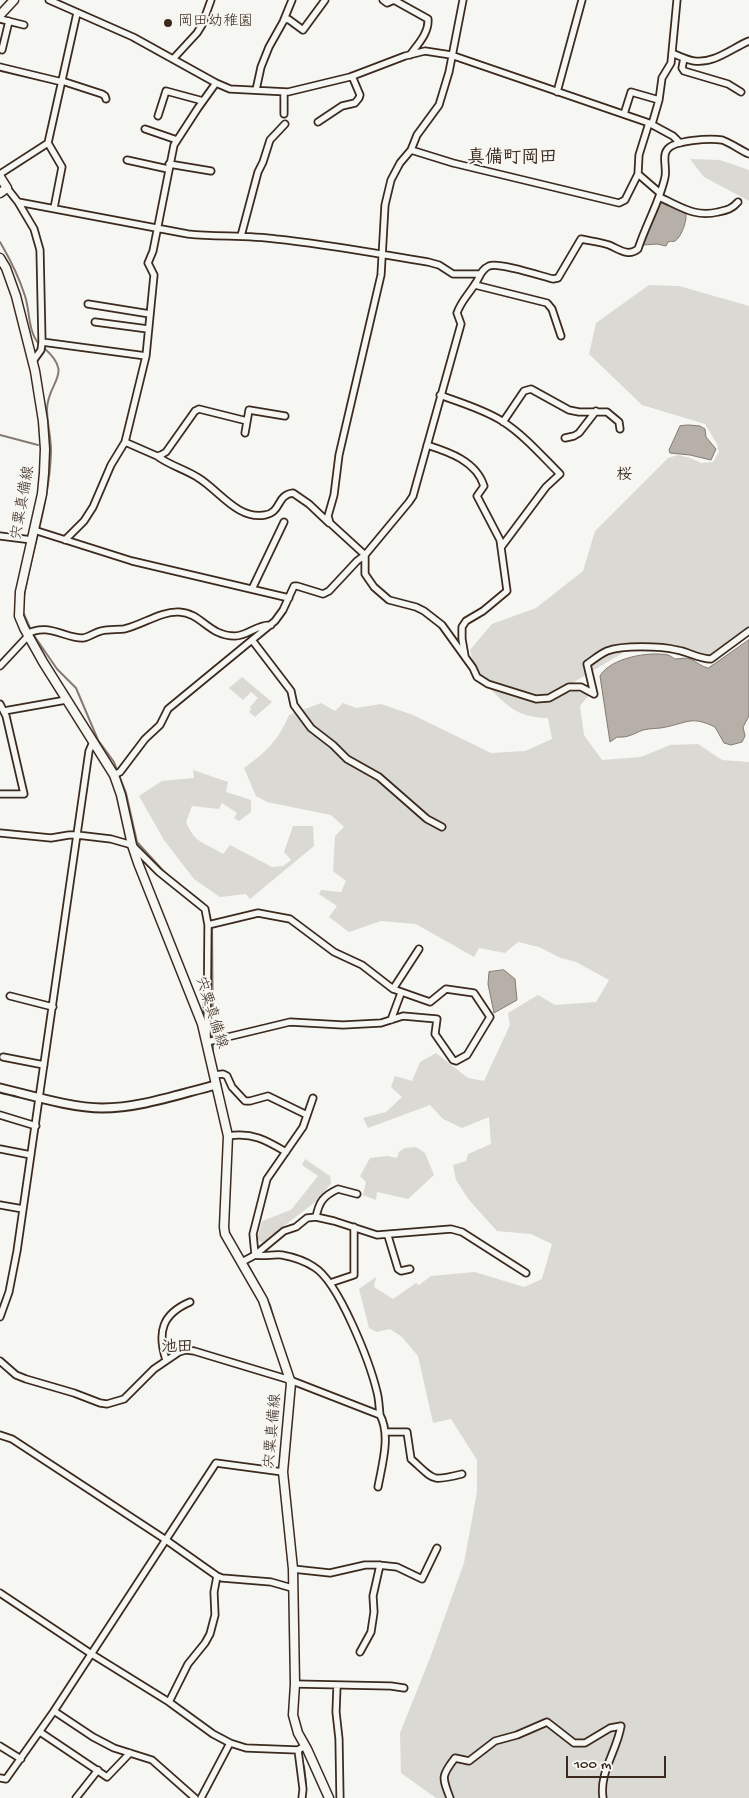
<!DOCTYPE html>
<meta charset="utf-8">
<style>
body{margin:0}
#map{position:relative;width:749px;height:1798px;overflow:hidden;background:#f6f6f2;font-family:"Gochi Hand",sans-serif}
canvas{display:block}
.scale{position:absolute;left:566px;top:1756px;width:100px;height:22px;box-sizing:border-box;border:2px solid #3b2a1e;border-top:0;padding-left:6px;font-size:15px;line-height:18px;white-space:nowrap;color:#3b2a1e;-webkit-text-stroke:4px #f6f6f2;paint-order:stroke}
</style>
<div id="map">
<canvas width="749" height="1798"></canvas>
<div class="scale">100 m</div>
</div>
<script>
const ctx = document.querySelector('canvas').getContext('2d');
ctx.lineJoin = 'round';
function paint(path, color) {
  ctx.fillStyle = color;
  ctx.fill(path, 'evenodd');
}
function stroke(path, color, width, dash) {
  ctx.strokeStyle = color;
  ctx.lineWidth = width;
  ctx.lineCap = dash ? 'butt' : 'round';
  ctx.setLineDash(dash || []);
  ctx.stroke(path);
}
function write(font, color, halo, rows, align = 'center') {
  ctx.font = font + ' "Gochi Hand","Klee One",sans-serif';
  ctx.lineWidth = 4;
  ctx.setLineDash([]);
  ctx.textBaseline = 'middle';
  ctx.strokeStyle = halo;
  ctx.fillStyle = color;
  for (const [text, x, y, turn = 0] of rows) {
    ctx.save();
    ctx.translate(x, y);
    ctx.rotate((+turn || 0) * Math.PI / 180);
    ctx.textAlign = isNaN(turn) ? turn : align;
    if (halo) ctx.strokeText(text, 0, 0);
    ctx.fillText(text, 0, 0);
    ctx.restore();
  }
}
paint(new Path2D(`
 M690 159 720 160 749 170V201L704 177Z
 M649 285 679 286 749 306V636L727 648 704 658 669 652 626 651 569 685 554 692 537 696 489 682 479 675 473 662 470 650 492 624 536 608 583 571 595 531 668 458 678 455 690 458 701 463 713 462 719 452 717 444 705 424 642 405 589 354 596 323Z
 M242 677 272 702 255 717 249 712 251 709 250 707 258 698 251 692 243 700 229 688Z
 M487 686C501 691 523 700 536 702 559 705 562 684 589 695L580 706 584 735 602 760 641 757 670 745 698 744 722 760 749 762V1798H436L401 1773 400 1733 430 1658 464 1563 477 1492V1460L451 1419 433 1423 418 1356 402 1337 390 1329 377 1332 369 1328 359 1289 376 1277 374 1287 393 1299 416 1283 419 1285 431 1276 475 1272 524 1287 542 1279 552 1244 531 1234 497 1231 469 1200 456 1180 453 1165 466 1161 468 1154 491 1144 489 1117 462 1128 443 1119 430 1105 368 1128 363 1118 386 1112 402 1097 391 1087 395 1076 412 1081 420 1062 436 1053 468 1078 484 1081 510 1025 508 1013 538 995 555 1005 596 1002 609 980 576 962 561 958 539 947 518 942 505 953 479 948 474 957 416 924 381 921 349 932 329 917 337 906 319 894 321 890 341 892 346 881 333 871 335 836 344 827 331 815 267 802 256 796 244 768C267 751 278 741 289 715L321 703 335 711 343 703 356 708 381 704 413 715 491 753 525 751 552 739 548 718C516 717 509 707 487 686Z
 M193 770 228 782 226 792 251 800V812L239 821 234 818 237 813 222 803 219 809 192 806 186 822C195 844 204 842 223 854L230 845 272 867 283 866 291 860 284 852 293 826H313L314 846 250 899 246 894 220 897 194 879 164 840 139 796 162 781 194 778Z
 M416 1147 425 1153 434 1175 408 1199 377 1192 376 1200 363 1195 366 1182 360 1176 370 1158 387 1156 397 1158 399 1152 405 1148Z
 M305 1159 330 1176 331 1183 319 1199 262 1243 257 1239 262 1221 291 1210 318 1176 302 1165Z`), '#dad9d3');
const water = new Path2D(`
 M662 202C669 204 680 207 685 212 689 217 681 238 675 241 673 242 670 241 668 242L666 246 657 244 643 245 660 204Z
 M689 425 700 426 705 429 706 437 716 449 711 460 690 455 670 453 669 450 680 426Z
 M749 640V716L743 727 745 736 742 742 731 745 724 743 715 727C692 716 689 722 666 727 658 729 651 728 643 730 633 734 628 738 617 737L610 742 600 676C610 658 649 651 668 655 671 656 673 658 675 659 679 659 683 658 687 658 696 660 699 666 708 668Z
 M504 970 515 979 517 1000 494 1013 488 984 489 972Z`);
paint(water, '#b6b0a9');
stroke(water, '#857a71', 1);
stroke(new Path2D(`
 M0 242C10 259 19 277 25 296 30 311 28 332 39 344
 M0 435 38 445
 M23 602C31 552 50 502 51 451 51 437 47 423 47 409 48 380 75 375 43 347
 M23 612 31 630
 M33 634 57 669 76 688 98 740 114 762 126 793 137 842 168 876
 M182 887C196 898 209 903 211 922
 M212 926 213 1054
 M247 1263 270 1305 281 1343
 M295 1551 296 1561
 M1 1750 16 1759
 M304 1766 306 1783 305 1798`), '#857a71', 2);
const minor = new Path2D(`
 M49 0 133 37 216 83 230 89 288 92 350 77 405 56 425 51 451 55 649 123 673 136 680 143
 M383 0 387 3 394 0
 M394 0 428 19C429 33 418 44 410 55
 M463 0 449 72 439 105 417 135 411 150 400 163 391 180 385 205 381 275 339 455 334 495 328 516 330 523 365 555V574L374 587 389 600 416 607 424 611 442 625 473 668 477 677 488 684 536 699 549 698 569 687H581L594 694
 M0 19 24 25
 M284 20 288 19 303 30 325 0
 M2 50 9 21
 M672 53C679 56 687 60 694 61 714 64 732 48 749 41
 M684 58 682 68 684 71 728 84 741 92
 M173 59 197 33 202 25 211 0
 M0 67 62 82
 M62 81 102 94 105 96 106 99
 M256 90 261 67 269 47 283 22 292 0
 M284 92V114
 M557 92 582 0
 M624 114 631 92 659 100
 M158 116 166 91 203 101
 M318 122 342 106 355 103 359 98 360 95 352 76
 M649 123 639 155 638 174 660 193
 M652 124 659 100 662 78 671 63 677 0
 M145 129 177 140
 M48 143 62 167 54 208
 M411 150 453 163 619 203 625 200 638 174
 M127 160 168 169
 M169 164 211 171
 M0 174 48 143 77 13
 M7 188 18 202 34 229 40 250 42 342 41 350 33 361
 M659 197C680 206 695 218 718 212 727 210 732 209 738 202
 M18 202 188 234C218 237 247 235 276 239 327 244 378 254 428 262L439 265 453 274H479
 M241 236 258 172 263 162 270 140 285 124
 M475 285 547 303 552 309 561 336
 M88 304 150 314
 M95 322 148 329
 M42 342 146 356
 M440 395C461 403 483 409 502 421 524 435 542 456 560 474L546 487 502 546
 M503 422 524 391 531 389 569 410 579 412H607L619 422 620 429
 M245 433 249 410 285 416
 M565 438 574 436 579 433 596 411
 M125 442 157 456 161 455 166 452 195 411 199 409 247 421
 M427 445C449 452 476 461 484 486L477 496 500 540 507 591 483 611 466 621 462 627V639L465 656
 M157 456C169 465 184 469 197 477 218 489 237 520 265 515 282 512 276 495 293 493L309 504 329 523
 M34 530 132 561 289 598
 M0 536 32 540
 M65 540 84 521 93 507 111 465 125 442 146 356 154 275 148 263 153 251 174 145 198 108 216 83
 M252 589 284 522
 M27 634C48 622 66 639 83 638 90 637 95 632 101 631 109 629 117 630 124 629 142 625 161 611 179 612 202 613 208 636 235 636 248 636 257 624 271 625
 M252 640 291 691 294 705 311 728 333 745 347 759 379 777 427 819 442 827
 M0 666 28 636
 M594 694 587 664C593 660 600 654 607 651 622 645 661 646 677 650 689 652 699 659 711 659L749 631
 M0 704 6 716 24 794H0
 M4 711 66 700
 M114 775 120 772 145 739 160 725 168 709 275 621 283 610 294 586H297L323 594 329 591 357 561 365 555 409 502 413 496 461 324 457 313C461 301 469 294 475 284 480 278 480 270 489 266 499 262 541 276 553 279L558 278 581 239C590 241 600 242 609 245 619 249 628 257 638 249 646 224 660 201 665 177 667 169 662 156 667 150 673 140 711 138 722 140 731 143 740 150 749 154
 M0 833 51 838 69 835H77L111 839 132 845 159 872 205 909 208 925 207 1042 290 1022 343 1025 381 1023 403 1016 437 1019 435 1034 453 1060 456 1061 467 1055 490 1017 474 993 446 989 430 1002 393 989 362 965 334 952 290 919 258 913 208 925
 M393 989 419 949
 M10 996 53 1007
 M391 1020 401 993
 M3 1057 44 1065
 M214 1075 223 1074 227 1076 232 1087 245 1101H250L268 1096 307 1115
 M0 1115 36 1126
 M228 1136C252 1132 266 1140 286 1152
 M0 1149 31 1155
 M0 1205 23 1209
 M316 1217C319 1202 323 1196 338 1189L357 1194
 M388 1236 398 1269 401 1271 410 1269
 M255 1255 253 1234 267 1179 303 1127 313 1098
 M242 1262 255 1255 284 1231 296 1227 307 1218 316 1217 334 1221 377 1235 451 1229 462 1232 526 1273
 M330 1283 354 1275V1227
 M0 1317 9 1292 17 1251 89 751 93 742
 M166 1360C157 1332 162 1314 190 1302
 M0 1361 16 1375 26 1379 74 1393 100 1403 107 1404 124 1399 154 1369 179 1352 186 1350 194 1351 290 1380 380 1415C379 1407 379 1399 377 1392 370 1363 339 1282 314 1267 305 1261 293 1257 282 1255 273 1254 264 1257 255 1255
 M385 1432H407L411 1459C435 1480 430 1482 462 1474
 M0 1435 12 1439 166 1540 217 1576 222 1578 271 1582 292 1588
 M378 1487C382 1465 391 1435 380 1415
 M293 1569 330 1573 365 1565H378L397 1567 422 1579 437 1548
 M0 1593 90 1653 169 1702 213 1734 230 1743 201 1798
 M360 1652 371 1632 374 1612 373 1596 380 1565
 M295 1684 391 1686 404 1688
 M337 1686 336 1712 339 1739 340 1798
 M169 1702 188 1664 205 1643 210 1634 215 1615 214 1592 217 1576
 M54 1711 93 1737 114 1748 152 1760 195 1798
 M40 1732 107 1777 130 1753
 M230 1743 246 1748 298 1750 305 1746
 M0 1746 21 1759
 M298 1750 303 1789 302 1798
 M0 1778 6 1779 54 1711 216 1463 283 1472
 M76 1798 98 1770
 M450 1798C442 1777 441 1776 455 1758L469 1761 495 1741 517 1735 547 1722 574 1743H585L610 1728 621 1726C617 1751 599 1772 603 1798`);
const tertiary = new Path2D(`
 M0 1088C30 1095 72 1108 102 1108 140 1108 179 1094 216 1085`);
const secondary = new Path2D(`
 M0 15 14 0
 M0 177 7 188 0 193
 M0 258 6 268 16 296 35 371 43 421 45 449 44 473 42 494 20 592 19 616 24 628 43 662 114 775 121 795 132 845 138 863 202 1024 228 1136 224 1227 225 1234 263 1300 291 1383 283 1472 293 1569 295 1684 293 1715 298 1733 307 1749 329 1798`);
stroke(minor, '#3b2a1e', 9);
stroke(tertiary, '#3b2a1e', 11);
stroke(secondary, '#3b2a1e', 11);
stroke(minor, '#f6f6f2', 5.5);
stroke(tertiary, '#f6f6f2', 7);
stroke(secondary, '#f6f6f2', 8);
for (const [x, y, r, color] of [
 [168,23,5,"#3b2a1e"]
]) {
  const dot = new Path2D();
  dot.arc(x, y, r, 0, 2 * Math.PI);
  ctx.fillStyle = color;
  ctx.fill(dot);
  stroke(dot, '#f6f6f2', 2);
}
write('15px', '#3b2a1e', '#f6f6f2', [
 ["岡田幼稚園",178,23]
], 'left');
write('15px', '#3b2a1e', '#f6f6f2', [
 ["宍粟真備線",24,503,-80],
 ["宍粟真備線",210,1013,72],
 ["宍粟真備線",274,1431,-85]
]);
write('bold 16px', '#3b2a1e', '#f6f6f2', [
 ["桜",624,477],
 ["池田",177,1349]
]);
write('bold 18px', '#3b2a1e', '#f6f6f2', [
 ["真備町岡田",512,159]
]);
</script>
